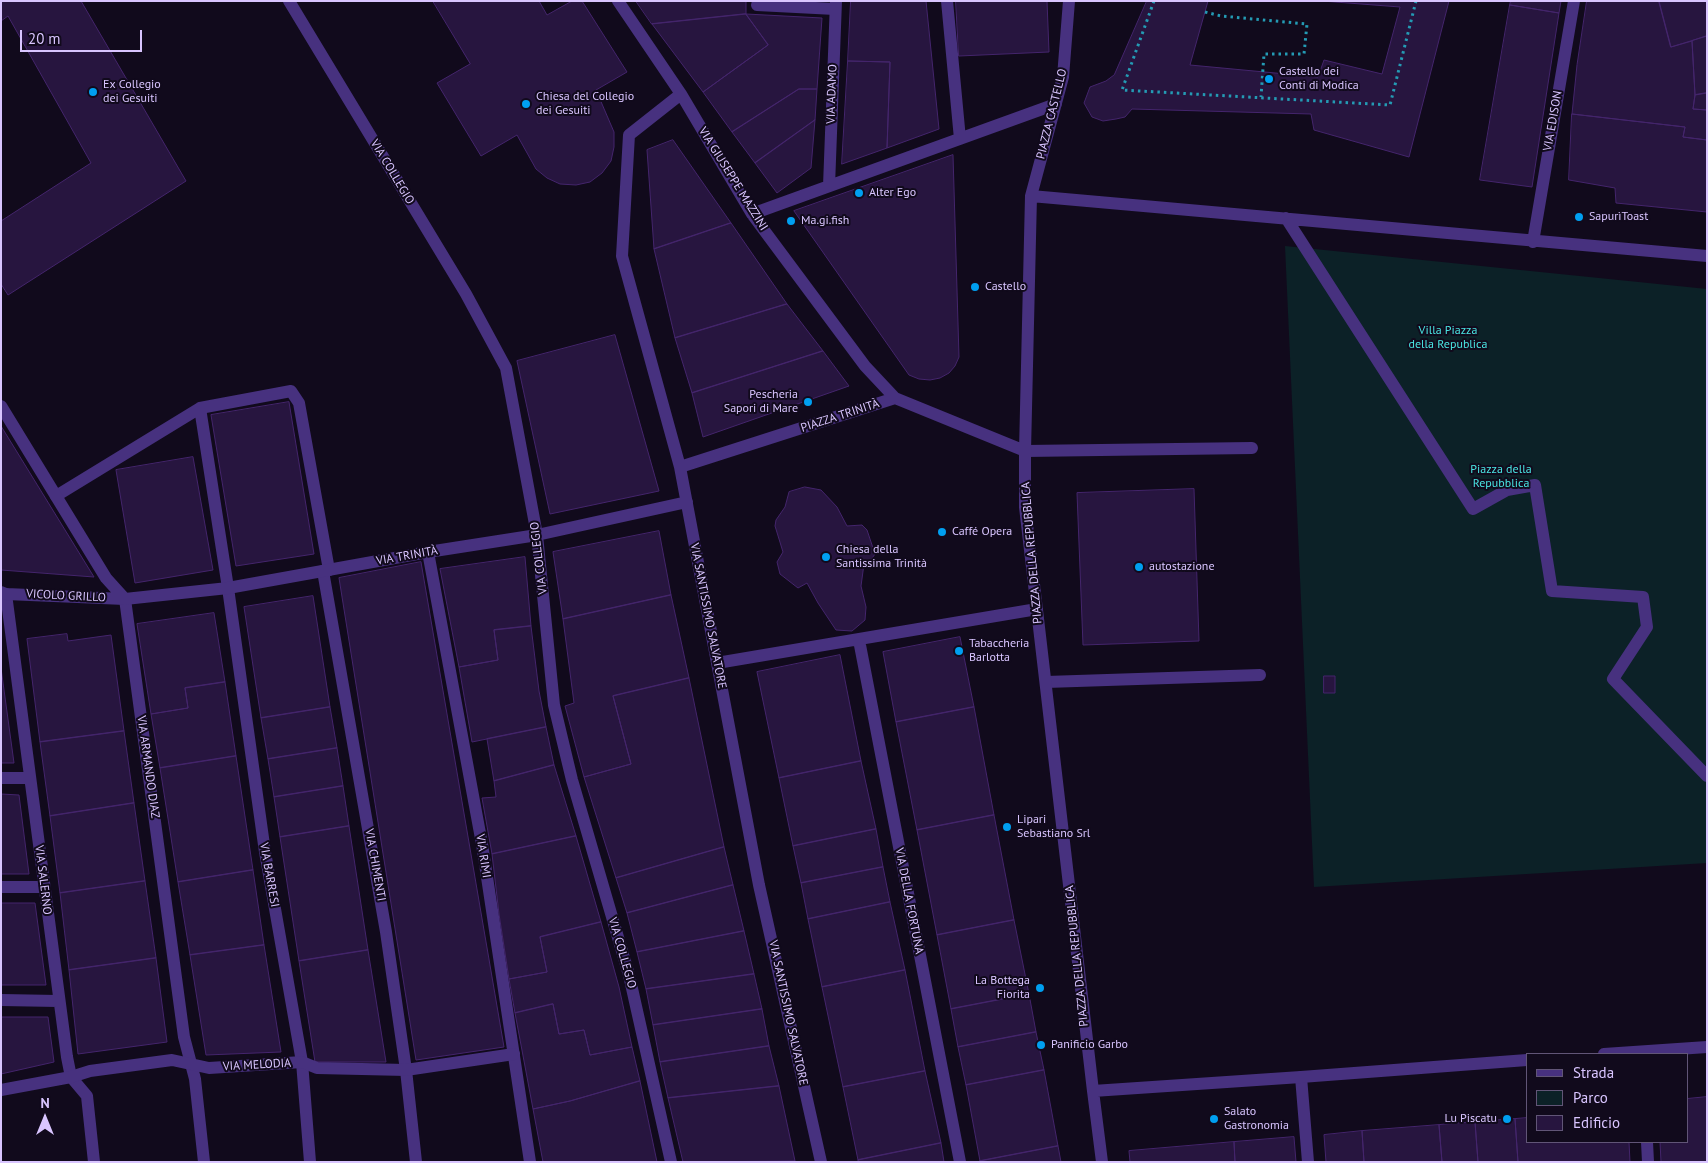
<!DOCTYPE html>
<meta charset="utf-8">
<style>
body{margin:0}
#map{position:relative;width:1708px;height:1163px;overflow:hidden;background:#110a1c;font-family:"PT Sans",sans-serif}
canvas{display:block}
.frame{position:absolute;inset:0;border:2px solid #d9c5ff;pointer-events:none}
.legend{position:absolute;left:1526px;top:1053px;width:162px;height:90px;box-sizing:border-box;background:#110a1c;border:1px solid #615577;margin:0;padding:6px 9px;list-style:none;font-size:15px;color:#d9c5ff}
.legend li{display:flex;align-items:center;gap:10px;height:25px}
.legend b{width:25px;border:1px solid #615577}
.north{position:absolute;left:20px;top:1093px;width:50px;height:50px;-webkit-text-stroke:4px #110a1c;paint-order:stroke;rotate:0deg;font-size:14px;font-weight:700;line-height:20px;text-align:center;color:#d9c5ff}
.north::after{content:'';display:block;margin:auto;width:18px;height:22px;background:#d9c5ff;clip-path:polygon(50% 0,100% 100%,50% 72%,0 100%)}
.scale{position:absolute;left:20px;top:30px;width:122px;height:22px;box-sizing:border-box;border:2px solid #d9c5ff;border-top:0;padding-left:6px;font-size:15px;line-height:18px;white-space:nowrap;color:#d9c5ff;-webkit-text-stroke:4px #110a1c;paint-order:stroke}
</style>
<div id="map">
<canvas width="1708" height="1163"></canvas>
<div class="frame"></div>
<ul class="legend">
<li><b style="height:6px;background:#47317f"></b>Strada</li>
<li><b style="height:14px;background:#0c2127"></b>Parco</li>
<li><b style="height:14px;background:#27153f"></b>Edificio</li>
</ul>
<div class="north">N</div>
<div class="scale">20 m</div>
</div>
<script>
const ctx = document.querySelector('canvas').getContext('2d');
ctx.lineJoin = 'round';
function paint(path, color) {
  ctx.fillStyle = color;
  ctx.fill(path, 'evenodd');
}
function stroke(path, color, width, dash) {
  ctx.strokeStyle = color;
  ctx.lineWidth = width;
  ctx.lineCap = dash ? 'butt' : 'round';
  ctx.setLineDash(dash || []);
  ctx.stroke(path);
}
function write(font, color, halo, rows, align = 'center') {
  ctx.font = font + ' "PT Sans",sans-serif';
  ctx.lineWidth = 4;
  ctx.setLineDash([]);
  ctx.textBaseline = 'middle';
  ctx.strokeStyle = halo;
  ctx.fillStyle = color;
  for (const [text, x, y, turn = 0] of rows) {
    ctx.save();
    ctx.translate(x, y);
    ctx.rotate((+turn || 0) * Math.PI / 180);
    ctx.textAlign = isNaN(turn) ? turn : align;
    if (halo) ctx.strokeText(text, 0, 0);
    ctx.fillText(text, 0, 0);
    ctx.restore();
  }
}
paint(new Path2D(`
 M1285 246 1707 289V863L1314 887Z`), '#0c2127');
const building = new Path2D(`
 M1 1H81L186 181 8 295 1 284V221L91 163 8 16 1 21Z
 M433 1H539L547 15 572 1H582L627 72 596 90 614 132V147L611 161 602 173 590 182 576 185 560 184 547 178 536 169 517 135 481 156 437 83 470 64Z
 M636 1H746V14L652 24Z
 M851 1H926L939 129 887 148 890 62 848 61Z
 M956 1H1047L1049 52 959 56Z
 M1147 1H1208L1190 65 1318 77 1324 60 1382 74 1400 7 1322 1H1449L1409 157 1314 130 1311 114 1132 109 1125 117 1116 119 1103 121 1092 117 1084 103 1090 87 1106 81 1114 75Z
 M1511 1H1561L1559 13 1510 5Z
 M1587 1H1659L1671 47 1692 41 1695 95 1693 109 1707 110V140L1683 137 1685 127 1572 114 1577 65Z
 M1659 1H1707V36L1671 47Z
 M1510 5 1559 13 1532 187 1480 180Z
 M746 14 822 18 817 89H799L732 132 703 92 768 45Z
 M746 14 768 45 703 92 652 24Z
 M1707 36V93L1695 95 1692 41Z
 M848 61 890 62 887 148 842 164Z
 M799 89H817L815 120 755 163 732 132Z
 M1707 93V110L1693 109 1695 95Z
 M1572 114 1685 127 1683 137 1707 140V212L1616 203 1615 188 1569 180Z
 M815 120 811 168 777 193 755 163Z
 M673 140 731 223 654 249 647 150Z
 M953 155 959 357 955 366 949 373 940 378 930 380 919 379 909 375 794 211Z
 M731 223 787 304 675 338 654 249Z
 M787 304 823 351 692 393 675 338Z
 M615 335 659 491 550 514 517 361Z
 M823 351 849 386 703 437 692 393Z
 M289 402 314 554 236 566 211 415Z
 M1 426 94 577 1 570Z
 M193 457 213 570 135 583 116 470Z
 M805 487 821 490 837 507 847 526 862 525 867 530 875 554 870 561 864 564 861 586 866 607 865 620 852 631 836 630 818 603 807 583 798 588 780 574 777 562 783 552 775 526 776 520 785 507 789 492Z
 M1194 489 1199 641 1083 645 1077 493Z
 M659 531 671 595 563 619 553 552Z
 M525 557 531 626 494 630 498 660 459 667 440 569Z
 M421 562 504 1047 416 1060 339 578Z
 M671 595 689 678 613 696 631 764 584 777 565 706 574 703 563 619Z
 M313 596 330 707 261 718 244 607Z
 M214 613 225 682 185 688 188 708 151 714 137 624Z
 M531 626 539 691 546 727 472 742 459 667 498 660 494 630Z
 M67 634 68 641 111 635 124 731 40 742 27 639Z
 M960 637 974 707 896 722 883 652Z
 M840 655 861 761 779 778 757 672Z
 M1 668 14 763H1Z
 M1324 676H1335V693H1324Z
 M689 678 724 847 616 878 584 777 631 764 613 696Z
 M225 682 236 756 160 768 151 714 188 708 185 688Z
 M330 707 337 748 268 759 261 718Z
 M974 707 994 815 917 830 896 722Z
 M546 727 554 765 494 781 487 739Z
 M124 731 134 803 50 816 40 742Z
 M337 748 343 786 274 797 268 759Z
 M236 756 253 870 178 882 160 768Z
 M861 761 876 829 793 846 779 778Z
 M554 765 576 836 492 854 482 798 496 797 494 781Z
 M343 786 349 826 280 837 274 797Z
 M1 794 19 795 29 874H1Z
 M134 803 145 881 60 893 50 816Z
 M994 815 1014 920 937 935 917 830Z
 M349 826 368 950 299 961 280 837Z
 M876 829 883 867 801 883 793 846Z
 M576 836 601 922 540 937 547 972 509 979 499 914 492 854Z
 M724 847 733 885 627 913 616 878Z
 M883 867 890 902 808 919 801 883Z
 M253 870 264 945 190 955 178 882Z
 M145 881 156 958 69 970 60 893Z
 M733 885 744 931 637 952 627 913Z
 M890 902 905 970 822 987 808 919Z
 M1 903H35L46 985H1Z
 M1014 920 1029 994 951 1009 937 935Z
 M601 922 619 987 632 1047 590 1055 584 1030 559 1034 553 1004 515 1013 509 979 547 972 540 937Z
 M744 931 754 974 646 989 637 952Z
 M264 945 281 1052 206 1055 190 955Z
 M368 950 386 1062H315L299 961Z
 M156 958 167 1042 78 1054 69 970Z
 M905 970 925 1071 843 1087 822 987Z
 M754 974 762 1009 653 1025 646 989Z
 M1029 994 1036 1032 958 1047 951 1009Z
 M553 1004 559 1034 584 1030 590 1055 632 1047 640 1081 570 1101 533 1109 515 1013Z
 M762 1009 769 1046 660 1062 653 1025Z
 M1 1017H48L54 1062 1 1074Z
 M1036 1032 1044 1070 966 1085 958 1047Z
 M769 1046 779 1086 668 1098 660 1062Z
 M1044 1070 1058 1146 980 1161 966 1085Z
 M925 1071 941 1143 858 1160 843 1087Z
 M640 1081 657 1162H543L533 1109 570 1101Z
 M779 1086 795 1161 683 1162 668 1098Z
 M1707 1097V1162H1661L1660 1142H1687V1099Z
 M1527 1118V1142H1629L1630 1162H1518L1515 1119Z
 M1515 1119 1518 1162H1478L1475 1122Z
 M1475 1122 1478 1162H1442L1439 1125Z
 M1439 1125 1442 1162H1364L1362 1131Z
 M1362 1131 1364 1162H1326L1324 1135Z
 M1294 1137 1296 1162H1235L1234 1142Z
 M1234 1142 1235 1162H1130L1129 1151Z
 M941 1143 944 1162H858V1160Z
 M1058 1146 1061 1162H981L980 1161Z`);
paint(building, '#27153f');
stroke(building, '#44256c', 1);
stroke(new Path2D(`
 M1154 1 1122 90 1390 105 1416 1
 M1205 12 1221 16 1307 24 1304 54H1264L1261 97`), '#249bb4', 3, [2.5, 4]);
stroke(new Path2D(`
 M289 1 466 294 506 368 537 535
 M200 408 228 588 265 852 302 1062 310 1162
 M1025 451 1252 448
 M56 496 200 408 291 391 299 403 329 570
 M428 552 482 844 530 1162
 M323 571 386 932 406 1070 416 1162
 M6 594 67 1057 71 1077 87 1096 94 1162
 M125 599 184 1037 195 1079 204 1162
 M1046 682 1260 675
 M1 778H30
 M1 887H44
 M1 1000 58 1001
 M1301 1077 1308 1162`), '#47317f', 12);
stroke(new Path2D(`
 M618 1 681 94 752 214 865 366 895 398
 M947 1 960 139
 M1069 1 1063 77 1031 196 1025 451V507L1093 1091 1301 1077 1527 1060
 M757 5 835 9
 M681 94 629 135 622 256 680 467 759 885 821 1162
 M829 186 836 1
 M1031 196 1707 256
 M752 214 1056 104
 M1286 218 1473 509 1507 490 1535 485 1552 591 1643 597 1647 627 1613 679 1707 776
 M1533 242 1574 1
 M1 406 106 578 125 599
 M680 467 895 398 1025 451
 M537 535 554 705 572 780 629 975 671 1162
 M1 592 6 594 125 599 228 588 428 552 537 535 687 502
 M859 640 960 1162
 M717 663 1037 609
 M1604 1054 1707 1047
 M1 1090 71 1077 90 1071 172 1060 209 1068 302 1062 317 1068 406 1070 514 1054
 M1093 1091 1102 1162
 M1647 1142 1648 1162`), '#47317f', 12);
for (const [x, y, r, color] of [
 [1269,79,5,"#009ff0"],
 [93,92,5,"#009ff0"],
 [526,104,5,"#009ff0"],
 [859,193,5,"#009ff0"],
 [1579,217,5,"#009ff0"],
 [791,221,5,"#009ff0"],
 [975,287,5,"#009ff0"],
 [808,402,5,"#009ff0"],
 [942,532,5,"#009ff0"],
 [826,557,5,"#009ff0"],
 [1139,567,5,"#009ff0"],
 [959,651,5,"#009ff0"],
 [1007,827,5,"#009ff0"],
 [1040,988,5,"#009ff0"],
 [1041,1045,5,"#009ff0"],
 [1214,1119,5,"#009ff0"],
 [1507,1119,5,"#009ff0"]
]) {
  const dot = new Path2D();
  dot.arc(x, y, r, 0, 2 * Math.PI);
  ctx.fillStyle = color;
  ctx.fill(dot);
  stroke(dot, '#110a1c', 2);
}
write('12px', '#d9c5ff', '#110a1c', [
 ["Castello dei",1279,72],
 ["Conti di Modica",1279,86],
 ["Ex Collegio",103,85],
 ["dei Gesuiti",103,99],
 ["Chiesa del Collegio",536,97],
 ["dei Gesuiti",536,111],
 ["Alter Ego",869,193],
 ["SapurìToast",1589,217],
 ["Ma.gi.fish",801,221],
 ["Castello",985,287],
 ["Pescheria",798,395,"right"],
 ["Sapori di Mare",798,409,"right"],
 ["Caffé Opera",952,532],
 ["Chiesa della",836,550],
 ["Santissima Trinità",836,564],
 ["autostazione",1149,567],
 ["Tabaccheria",969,644],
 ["Barlotta",969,658],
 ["Lipari",1017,820],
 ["Sebastiano Srl",1017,834],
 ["La Bottega",1030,981,"right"],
 ["Fiorita",1030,995,"right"],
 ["Panificio Garbo",1051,1045],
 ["Salato",1224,1112],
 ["Gastronomia",1224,1126],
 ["Lu Piscatu",1497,1119,"right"]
], 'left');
write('12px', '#d9c5ff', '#110a1c', [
 ["VIA ADAMO",832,94,-88],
 ["PIAZZA CASTELLO",1052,114,-76],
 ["VIA EDISON",1553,121,-80],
 ["VIA COLLEGIO",392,172,59],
 ["VIA GIUSEPPE MAZZINI",733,179,58],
 ["PIAZZA TRINITÀ",840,416,-18],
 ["PIAZZA DELLA REPUBBLICA",1032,553,-95],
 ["VIA TRINITÀ",407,556,-10],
 ["VIA COLLEGIO",539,558,-97],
 ["VICOLO GRILLO",66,596,3],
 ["VIA SANTISSIMO SALVATORE",708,616,79],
 ["VIA ARMANDO DIAZ",148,767,82],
 ["VIA RIMI",483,856,81],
 ["VIA CHIMENTI",375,865,80],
 ["VIA BARRESI",269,875,80],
 ["VIA SALERNO",43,880,83],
 ["VIA DELLA FORTUNA",909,901,79],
 ["VIA COLLEGIO",622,953,74],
 ["PIAZZA DELLA REPUBBLICA",1077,956,-96],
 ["VIA SANTISSIMO SALVATORE",788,1013,78],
 ["VIA MELODIA",257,1065,-3]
]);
write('12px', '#4ae6e4', '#110a1c', [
 ["Villa Piazza",1448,331],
 ["della Republica",1448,345],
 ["Piazza della",1501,470],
 ["Repubblica",1501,484]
]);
</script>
